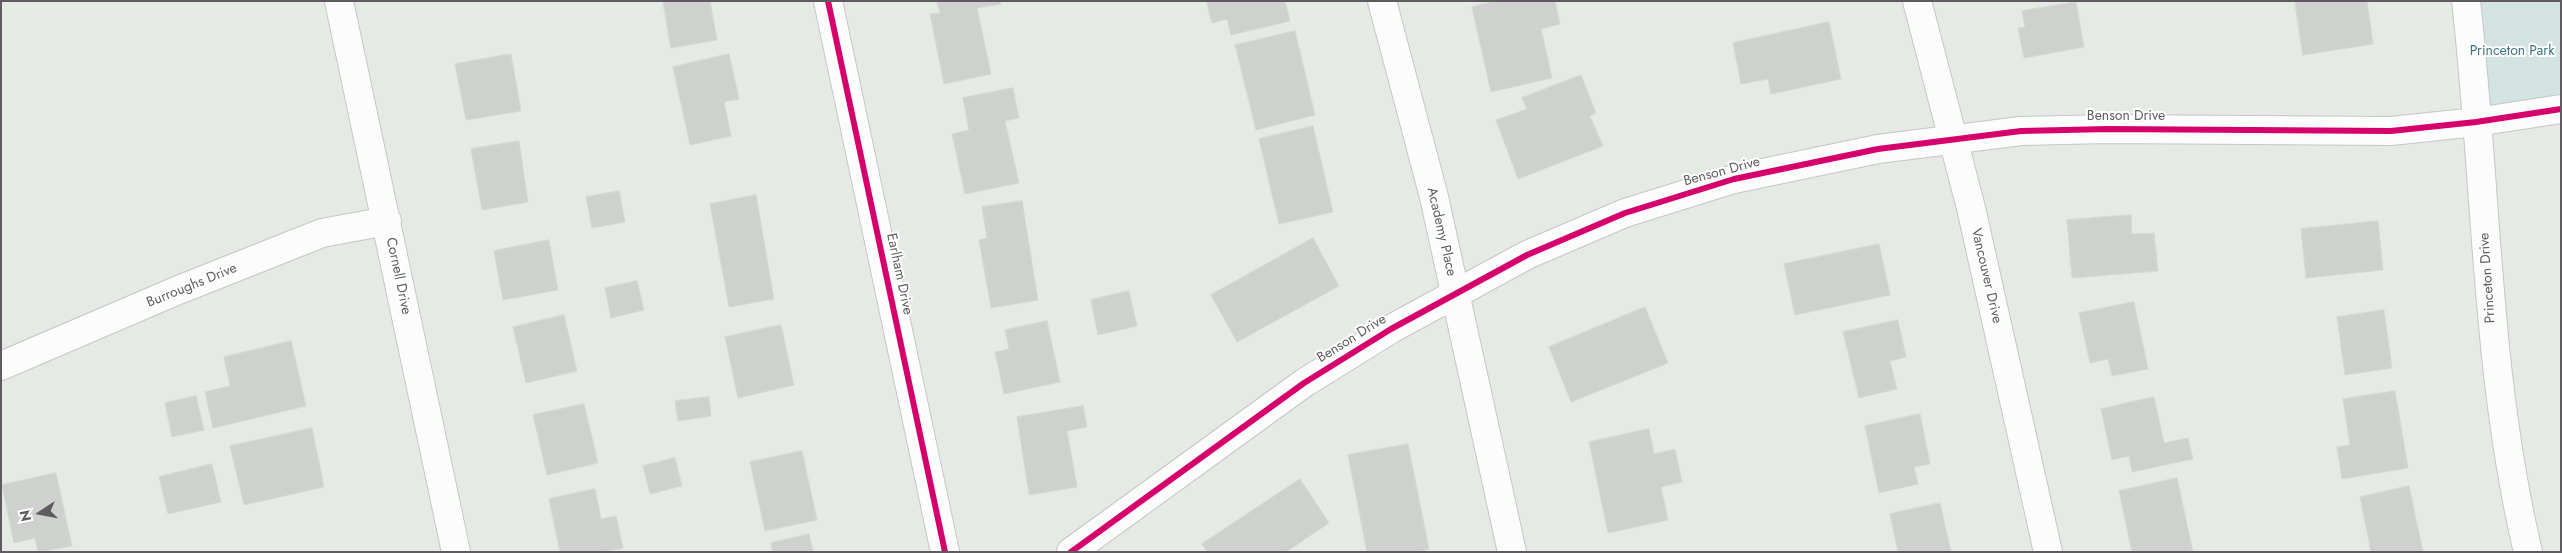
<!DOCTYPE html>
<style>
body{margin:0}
#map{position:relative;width:2562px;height:553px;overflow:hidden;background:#e5eae5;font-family:Jost,sans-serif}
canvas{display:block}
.frame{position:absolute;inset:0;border:2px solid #5f5b61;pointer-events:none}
.north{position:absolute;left:15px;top:488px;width:50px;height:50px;-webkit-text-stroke:4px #fff;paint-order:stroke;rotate:259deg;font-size:14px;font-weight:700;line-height:20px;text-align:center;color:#5f5b61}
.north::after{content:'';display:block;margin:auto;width:18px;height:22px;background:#5f5b61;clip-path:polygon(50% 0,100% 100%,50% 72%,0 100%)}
</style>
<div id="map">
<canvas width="2562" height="553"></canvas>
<div class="frame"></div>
<div class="north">N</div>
</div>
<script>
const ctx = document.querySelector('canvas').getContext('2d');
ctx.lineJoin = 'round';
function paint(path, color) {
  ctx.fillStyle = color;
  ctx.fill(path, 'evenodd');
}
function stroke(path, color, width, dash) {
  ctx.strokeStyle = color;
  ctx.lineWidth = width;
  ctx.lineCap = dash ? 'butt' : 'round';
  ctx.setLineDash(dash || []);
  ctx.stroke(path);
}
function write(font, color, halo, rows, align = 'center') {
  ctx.font = font + ' Jost,sans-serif';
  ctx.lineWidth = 4;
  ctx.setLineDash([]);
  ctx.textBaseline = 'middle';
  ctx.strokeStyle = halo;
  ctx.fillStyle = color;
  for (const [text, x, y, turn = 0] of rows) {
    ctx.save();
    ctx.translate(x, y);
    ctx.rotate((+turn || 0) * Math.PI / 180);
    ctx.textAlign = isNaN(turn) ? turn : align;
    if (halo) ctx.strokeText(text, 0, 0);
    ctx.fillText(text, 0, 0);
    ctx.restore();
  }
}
paint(new Path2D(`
 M2452 1H2561V93L2476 122Z`), '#d2e3e2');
const building = new Path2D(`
 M663 1H710L717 40 671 48Z
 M937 1H1000L1001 4 977 8 991 74 944 84 930 14 940 13Z
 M1207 1H1285L1290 21 1231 35 1227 19 1212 23Z
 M1496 1H1555L1560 24 1541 29 1552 78 1491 92 1472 7Z
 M2295 1H2367L2373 44 2303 55Z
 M2076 2 2084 47 2024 58 2018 28 2025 27 2022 11Z
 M1829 22 1841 79 1771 94 1768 79 1741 84 1733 43Z
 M1295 31 1315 115 1256 130 1235 45Z
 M511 54 521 111 466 120 455 64Z
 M729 54 739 99 724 102 731 136 690 145 673 67Z
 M1581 75 1596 113 1590 116 1603 146 1518 179 1496 120 1527 109 1522 98Z
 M1013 88 1019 118 1005 121 1019 183 965 194 952 134 969 130 963 98Z
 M1313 126 1333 212 1279 224 1259 139Z
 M519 141 528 202 482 210 471 149Z
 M619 191 625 222 592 228 586 197Z
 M756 195 774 299 729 307 710 204Z
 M1022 201 1038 300 991 308 979 240 987 238 982 207Z
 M2131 215 2132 234 2154 233 2158 271 2072 278 2067 220Z
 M2378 221 2383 270 2306 278 2301 229Z
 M1313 238 1339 286 1237 342 1211 295Z
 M549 240 558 290 503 300 494 251Z
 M1879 244 1890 295 1795 315 1784 264Z
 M637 281 644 310 611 318 605 288Z
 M1129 291 1137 326 1098 335 1091 300Z
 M2134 302 2148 369 2112 376 2108 359 2090 363 2079 313Z
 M1645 307 1668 363 1571 402 1549 347Z
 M2384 310 2392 368 2345 375 2337 317Z
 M564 315 577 371 526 383 513 327Z
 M1898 320 1906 357 1890 361 1897 389 1859 398 1843 332Z
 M1047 321 1060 382 1004 394 995 352 1009 349 1005 330Z
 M781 325 794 385 738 398 725 337Z
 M291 341 306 406 213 428 205 392 230 386 224 357Z
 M2395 391 2408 468 2342 479 2337 447 2350 445 2343 399Z
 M196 396 204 430 172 437 165 403Z
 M709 397 711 416 678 421 675 401Z
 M2154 397 2164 443 2188 438 2193 459 2132 472 2129 456 2112 460 2101 409Z
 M584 404 598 463 547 475 533 415Z
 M1083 406 1087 427 1067 431 1077 487 1029 495 1017 417Z
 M1920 414 1930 464 1914 467 1918 484 1879 493 1865 426Z
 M312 428 324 487 244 505 230 446Z
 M1649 429 1654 454 1675 449 1682 482 1661 487 1668 520 1608 533 1589 442Z
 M1408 444 1429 549 1417 552H1367L1348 455Z
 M802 451 817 520 765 531 750 462Z
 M675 458 682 486 650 494 643 466Z
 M212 464 221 502 168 514 159 477Z
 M56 473 72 546 38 552 35 538 14 543 2 485Z
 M2177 478 2193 552H2132L2119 491Z
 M1300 479 1329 523 1286 552H1207L1202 544Z
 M2409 486 2423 552H2371L2360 497Z
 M595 489 601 519 616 516 623 548 603 552H560L549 499Z
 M1940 503 1951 552H1898L1890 514Z
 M809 534 813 552H773L771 543Z`);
paint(building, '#ced1ce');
stroke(building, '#d4d9d4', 1);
const minor = new Path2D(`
 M339 1 456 552
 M828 1 945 552
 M1382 1 1434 197 1512 552
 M1917 1 1971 208 2048 552
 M2466 1C2487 185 2485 371 2528 552
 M1 366 176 291 322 233 387 221
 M1071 552 1304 383 1391 329 1527 255 1625 213 1734 179 1878 149 2021 131 2108 129 2391 131 2476 122 2561 109`);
stroke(minor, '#c5c7c5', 30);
stroke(minor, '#fbfcfb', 28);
stroke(new Path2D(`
 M828 1 945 552
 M1071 552 1304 383 1391 329 1527 255 1625 213 1734 179 1878 149 2021 131 2108 129 2391 131 2476 122 2561 109`), '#d6006c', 6);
write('14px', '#3e727d', '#fff', [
 ["Princeton Park",2512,52]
]);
write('14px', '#5f5b61', '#fff', [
 ["Benson Drive",2126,117],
 ["Benson Drive",1722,172,-15],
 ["Academy Place",1441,232,77],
 ["Earlham Drive",899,274,78],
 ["Cornell Drive",398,276,78],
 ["Vancouver Drive",1986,276,77],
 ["Princeton Drive",2488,278,-94],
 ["Burroughs Drive",192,286,-22],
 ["Benson Drive",1352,339,-32]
]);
</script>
